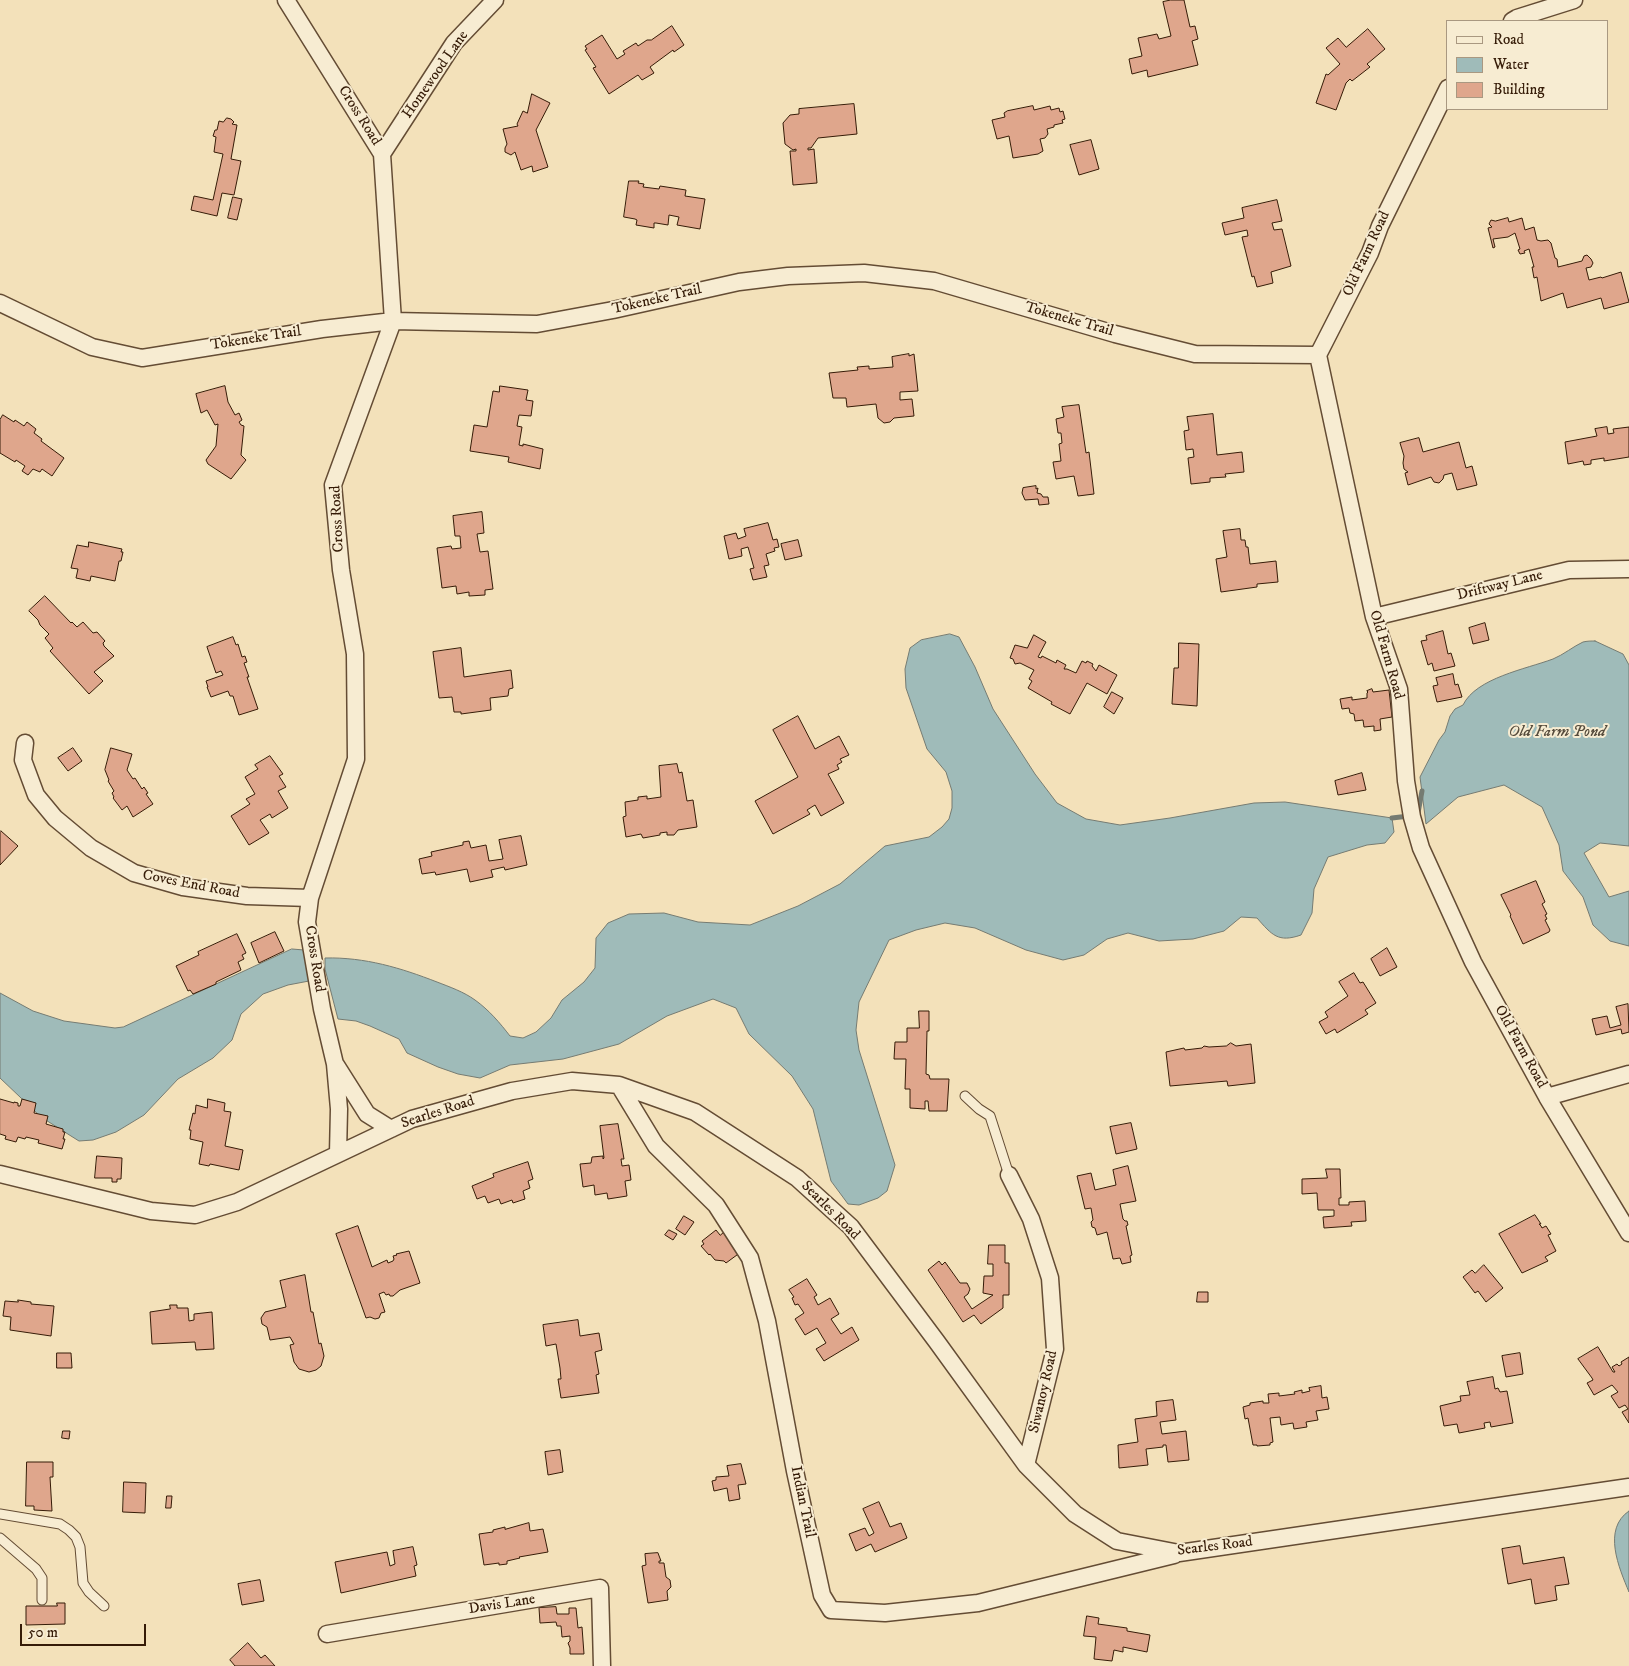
<!DOCTYPE html>
<style>
body{margin:0}
#map{position:relative;width:1629px;height:1666px;overflow:hidden;background:#f3e1ba;font-family:"IM FELL DW Pica",serif}
canvas{display:block}
.legend{position:absolute;left:1446px;top:20px;width:162px;height:90px;box-sizing:border-box;background:#f7ecd2;border:1px solid #a99881;margin:0;padding:6px 9px;list-style:none;font-size:15px;color:#351b07}
.legend li{display:flex;align-items:center;gap:10px;height:25px}
.legend b{width:25px;border:1px solid #a99881}
.scale{position:absolute;left:20px;top:1624px;width:126px;height:22px;box-sizing:border-box;border:2px solid #351b07;border-top:0;padding-left:6px;font-size:15px;line-height:18px;white-space:nowrap;color:#351b07;-webkit-text-stroke:4px #f7ecd2;paint-order:stroke}
</style>
<div id="map">
<canvas width="1629" height="1666"></canvas>
<ul class="legend">
<li><b style="height:6px;background:#f7ecd2"></b>Road</li>
<li><b style="height:14px;background:#9fbbb9"></b>Water</li>
<li><b style="height:14px;background:#dfa68c"></b>Building</li>
</ul>
<div class="scale">50 m</div>
</div>
<script>
const ctx = document.querySelector('canvas').getContext('2d');
ctx.lineJoin = 'round';
function paint(path, color) {
  ctx.fillStyle = color;
  ctx.fill(path, 'evenodd');
}
function stroke(path, color, width, dash) {
  ctx.strokeStyle = color;
  ctx.lineWidth = width;
  ctx.lineCap = dash ? 'butt' : 'round';
  ctx.setLineDash(dash || []);
  ctx.stroke(path);
}
function write(font, color, halo, rows, align = 'center') {
  ctx.font = font + ' "IM FELL DW Pica",serif';
  ctx.lineWidth = 4;
  ctx.setLineDash([]);
  ctx.textBaseline = 'middle';
  ctx.strokeStyle = halo;
  ctx.fillStyle = color;
  for (const [text, x, y, turn = 0] of rows) {
    ctx.save();
    ctx.translate(x, y);
    ctx.rotate((+turn || 0) * Math.PI / 180);
    ctx.textAlign = isNaN(turn) ? turn : align;
    if (halo) ctx.strokeText(text, 0, 0);
    ctx.fillText(text, 0, 0);
    ctx.restore();
  }
}
const water = new Path2D(`
 M950 634 959 637 975 667 993 709 1035 774 1057 803 1086 819 1120 825 1170 818 1254 803 1285 802 1392 818 1394 832 1385 843 1367 845 1328 857 1314 889 1312 913 1301 935C1278 943 1272 935 1257 918L1241 917 1224 931 1193 939 1159 941 1128 933 1107 939 1084 955 1063 960 1026 950 975 928 945 923 916 930 889 940 859 1002 856 1030 859 1050 895 1165 887 1191 878 1198 859 1205 848 1204 831 1181 813 1109 792 1076 749 1034 736 1008 713 999 667 1016 619 1044 563 1059 510 1065 480 1078 458 1074 438 1067 407 1053 399 1039 370 1026 356 1021 338 1019 325 969V958C365 957 401 968 437 982 450 987 464 992 475 1000 489 1010 500 1023 510 1036L523 1038 536 1032 551 1018 562 1000 584 982 595 968 596 938 608 923 629 914 664 913 698 922 750 925 798 906 840 884 885 846 929 837 942 827 949 819 952 808V791L946 772 927 749 906 688 905 669 910 648 921 640Z
 M1595 641 1623 654 1629 665V846L1600 843 1584 853 1609 897 1629 891V946L1610 941 1593 925 1583 897 1563 871 1559 845 1542 807 1504 785 1458 797 1426 824 1420 777 1439 740 1445 732 1450 716 1455 709 1463 705C1476 678 1526 669 1553 659 1563 655 1574 646 1583 642 1587 641 1591 641 1595 641Z
 M292 949 304 950 309 981 288 985 263 994 241 1014 232 1040 213 1058 178 1079 144 1115 116 1132 93 1140 79 1141 71 1136 41 1117 0 1078V993L33 1011 64 1021 115 1028 123 1027Z
 M1629 1511V1592C1619 1568 1602 1529 1629 1511Z`);
paint(water, '#9fbbb9');
stroke(water, '#757b72', 1);
stroke(new Path2D(`
 M1418 813 1422 791
 M1392 818 1409 816`), '#757b72', 5);
const building = new Path2D(`
 M1171 0H1184L1190 27 1195 26 1198 39 1192 41 1198 65 1148 77 1147 70 1132 74 1129 59 1142 56 1138 38 1157 34 1159 39 1171 36 1163 2Z
 M672 26 684 45 674 52 673 50 650 67 654 73 642 80 638 75 609 94 593 68 596 67 585 50 587 49 585 46 602 35 617 59 625 54 623 51 636 43 638 46 647 40H651Z
 M1368 29 1385 49 1367 64 1370 67 1352 81 1350 79 1346 83 1336 110 1316 103 1326 74 1328 75 1340 64 1326 48 1338 38 1346 47Z
 M532 94 550 103 536 130 548 167 533 172 532 166 521 170 515 152 511 155 505 152V148L507 144 503 129 518 126 517 124 523 111 527 113Z
 M854 104 857 134 818 138 811 148H808V150L814 149 817 183 793 185 790 151H796V149L793 150 785 144 783 123 790 115 799 114V109Z
 M1033 106 1034 110 1050 106 1051 110 1059 108 1060 112 1063 111 1065 119 1062 120 1063 123 1054 125V127L1047 129 1048 134 1045 138 1040 139 1043 151 1038 154 1013 158 1009 136 997 139 992 120 1005 117 1004 113 1007 111Z
 M227 118 231 119 234 122 232 124 237 125 231 159 241 161 234 195 222 193 217 216 191 210 194 196 213 200 223 154 214 152 216 137 213 136 215 130H217L219 121 223 122Z
 M1091 140 1099 169 1079 175 1070 145Z
 M629 181H639L638 183 644 184 643 187 659 189 660 186 686 190 685 196 705 199 700 229 677 225 679 217 669 215 668 225 656 223H654V228L636 225 637 220 635 219 624 217Z
 M233 197 242 199 237 220 228 218Z
 M1277 200 1282 221 1272 223 1274 230 1282 229 1291 266 1271 272 1273 283 1257 287 1254 276 1252 277 1242 237 1248 236 1247 230 1225 235 1222 223 1244 218 1242 208Z
 M1508 218 1509 222 1522 218 1525 230 1534 227 1537 240 1541 241 1548 240 1551 243 1555 258 1557 259 1558 267 1582 261 1584 256 1587 255 1591 259 1593 263 1591 267 1586 268 1589 280 1601 277 1602 278 1621 272 1629 302 1604 309 1601 298 1567 308 1563 293 1541 301 1537 277 1534 278 1532 267H1534L1529 249 1524 251 1525 253 1520 254 1518 250 1520 249 1515 233 1508 237 1493 239 1495 247 1493 248 1488 228 1492 227 1489 224 1491 220 1495 221Z
 M909 354V356L914 354 918 391 900 392V400L912 399 914 416 894 418 890 422 884 423 878 418 876 404 847 407 846 398H833L829 373 858 370 857 367 869 366V369L893 367 892 357Z
 M225 386 228 402 235 415 239 413 242 420 239 422 241 425 244 426 241 455 246 460 231 479 208 464 206 460 216 446 218 424 215 425 207 410 201 413 196 394Z
 M500 386 528 390 526 400 533 401 531 416 519 415 517 426 522 427 519 445 523 446V444L543 449 540 469 508 462 509 457 470 451 474 425 487 427 493 391 499 392Z
 M1079 405 1086 453 1089 452 1094 494 1078 496 1074 476 1056 479 1053 462 1061 461 1059 444 1062 443 1061 433H1058L1056 419 1064 417 1062 407Z
 M1213 414 1217 455 1242 452 1244 472 1225 474 1226 477 1210 478V482L1191 484 1188 458 1194 457 1193 449 1186 450 1184 431 1189 430 1187 417Z
 M3 415 14 422 15 420 24 426 27 422 36 429 34 433 42 439 41 441 64 458 52 476 42 469 40 472 33 469 28 475 22 471 25 466 16 460 15 462 0 453V420Z
 M1607 427 1608 434 1614 433 1613 429 1629 427V457L1604 461V458L1591 460V464L1584 465 1583 461 1568 464 1565 442 1597 436 1595 429Z
 M1419 438 1423 452 1459 442 1466 468 1472 466 1477 485 1457 490 1452 473 1444 475 1443 479 1439 483 1434 482 1431 477 1408 485 1405 473 1408 472 1404 469 1403 463 1404 456 1400 443Z
 M1036 486V489L1038 488 1037 493 1041 494 1043 497H1048L1049 504 1039 505 1038 499 1025 500 1022 493 1023 488Z
 M482 512 484 533 477 534 480 552 488 551 493 589 485 590V595L469 596V592L457 594 456 586 442 588 437 548 451 546 452 549 461 548 460 536H455L453 516Z
 M768 523 773 540 777 539 779 547 774 548 775 551 766 554 769 565 764 566 767 577 753 580 750 569 754 568 748 547 741 549 742 556 729 559 724 536 736 533 738 539 746 536 744 529Z
 M1240 529 1241 540H1245L1246 547H1248L1250 564 1276 561 1278 582 1257 584V587L1221 592 1216 559 1227 557 1223 531Z
 M798 540 802 556 785 560 781 544Z
 M89 542 122 549 121 552H123L121 561H119L115 581 91 576 90 581 76 578 78 569 71 568 77 545 88 547Z
 M45 596 71 623 72 622 77 627 83 622 93 633 97 632 105 641 103 643 104 646 114 656 94 672 103 681 89 694 50 651 53 648 45 638 49 634 40 625 38 620 29 611Z
 M1485 623 1489 640 1473 644 1469 628Z
 M1443 631 1448 654 1451 653 1455 666 1434 671 1432 663 1428 665 1421 641 1427 640 1426 636Z
 M1034 635 1046 642 1038 657 1041 658 1042 656 1056 663 1057 660 1066 665 1064 669H1067L1076 673 1082 661 1086 663 1087 661 1093 664 1092 666 1096 671 1099 665 1117 675 1107 694 1087 683 1070 714 1051 704 1052 702 1028 688 1032 681 1029 679 1034 670 1020 663 1015 664 1013 659 1010 658 1015 645 1027 648Z
 M233 637 236 645 238 644 242 657 245 656 247 662 244 663 249 677H247L258 709 239 715 233 696H230L228 691 211 697 207 687H208L206 681 223 675 221 671 216 673 207 647Z
 M1179 643 1199 644 1197 706 1172 704 1174 668H1178Z
 M461 648 464 677 511 670 513 688 509 689 508 696 490 698 491 710 461 714V712H454L452 697 439 698 433 652Z
 M1453 674 1455 685 1458 684 1462 697 1437 702 1433 686 1438 685 1436 678Z
 M1372 689 1373 692 1389 690 1392 717 1380 719 1381 730 1374 731V726L1364 727 1363 720 1355 721 1354 714 1350 713 1349 708 1342 709 1340 699 1352 697V700L1367 698V693L1368 692 1367 691Z
 M1112 692 1123 698 1114 714 1104 707Z
 M798 716 815 749 839 736 849 755 840 759 842 762 837 765 839 769 828 774 844 803 821 816 815 805 807 810 810 814 773 834 755 801 798 777 773 730Z
 M73 748 82 761 68 771 58 758Z
 M111 748 132 754 127 770 133 779 135 778 142 789 144 787 148 793 146 794 153 804 133 817 127 806 122 810 113 798 114 797 112 793 114 791 108 781 109 780 105 770Z
 M270 756 283 774 279 776 286 787 278 791 288 808 272 818 270 814 260 820 269 833 249 845 231 816 250 804 246 799 255 794 245 777 258 769 255 765Z
 M677 764 679 773 682 772 687 801 693 800 697 827 678 830 674 835H667V832L660 833V835L643 838 641 834 626 837 623 817 626 816 625 802 638 800V797L647 796V799L661 797 659 766Z
 M1362 773 1366 790 1338 795 1335 781Z
 M1 831 18 846 0 865V832Z
 M521 836 527 865 505 870 504 867 491 870 493 877 470 882 467 869 436 875 435 872 422 874 419 859 432 856 431 852 463 845V842L469 841 471 848 486 845 489 861 503 859 499 840Z
 M1536 881 1545 902 1542 904 1547 914 1545 915 1547 919 1545 920 1550 930 1549 932 1523 944 1510 916 1511 915 1501 895Z
 M275 932 284 951 259 963 251 943Z
 M237 934 246 953 242 955 244 959 238 962 241 970 216 982V984L193 994 190 990 188 991 176 966 199 955 198 952Z
 M1387 948 1397 967 1380 976 1371 959Z
 M1354 973 1360 983 1363 982 1376 1003 1365 1010 1368 1014 1337 1033 1335 1029 1326 1034 1319 1022 1328 1017 1325 1012 1348 996 1339 982Z
 M1628 1004 1629 1032 1622 1034 1621 1029 1596 1035 1592 1019 1607 1016 1610 1028 1621 1025 1616 1007Z
 M919 1011H929V1031H927L926 1074 929 1075 930 1079H949L947 1111H929L928 1101H925V1109L910 1108V1089H905L906 1059H894L895 1042H907V1028H919Z
 M1231 1043 1236 1046 1251 1044 1255 1083 1228 1086 1227 1081 1170 1086 1166 1052 1184 1048 1185 1050 1202 1048 1204 1046 1209 1047 1226 1046Z
 M0 1099 14 1103V1102L18 1103V1106H20L22 1099 36 1103 34 1113 48 1116 46 1124 63 1129V1132H65L63 1139H65L62 1149 38 1143 39 1140 26 1137 25 1139 18 1137 16 1142 5 1139 6 1136 0 1134Z
 M208 1099 225 1103 224 1111 231 1112 225 1146 243 1150 239 1170 210 1164 209 1166 199 1164 203 1142 190 1139 191 1130H189L193 1113 195 1114 196 1105 207 1108Z
 M1131 1123 1137 1149 1116 1154 1110 1127Z
 M618 1124 624 1159H621L622 1166 629 1165 631 1180 625 1181 627 1196 608 1199 607 1193 595 1195 594 1185 583 1187 580 1164 591 1163 592 1157 603 1156V1159L604 1158 600 1126Z
 M97 1156 122 1158 121 1179H117V1182H112V1178H95Z
 M528 1162 533 1179 528 1181 530 1188 523 1191 525 1199 513 1203 512 1200 501 1204 499 1199 488 1203 485 1196 477 1199 472 1186 494 1177 493 1174Z
 M1128 1166 1136 1201 1120 1204 1123 1219 1125 1221H1127L1128 1225 1126 1226 1132 1255 1130 1256 1131 1262 1122 1264 1120 1258 1113 1259 1107 1232 1097 1235 1095 1228 1092 1227 1091 1222 1093 1220 1091 1208 1085 1209 1077 1176 1091 1173 1095 1190 1116 1185 1113 1170Z
 M1326 1169H1340L1341 1198H1339V1205H1349V1202L1365 1201 1366 1221 1351 1222 1352 1226 1324 1228 1323 1217 1334 1216V1210H1318L1317 1193 1302 1194V1179L1327 1178Z
 M1535 1215 1541 1224H1539L1541 1226 1542 1228 1546 1226 1551 1234 1548 1235 1556 1251 1545 1257 1548 1261 1522 1273 1499 1234Z
 M684 1216 694 1222 685 1235 676 1229Z
 M358 1226 372 1267 387 1260 388 1263 393 1261 394 1259 393 1256 397 1255 396 1254 409 1251 420 1283 400 1290 393 1296H390L389 1294 386 1295 384 1292 379 1294 385 1312 381 1313 379 1318 375 1319 370 1317 366 1318 336 1234Z
 M729 1228 741 1252 726 1263 724 1261 715 1260 710 1254 709 1255 701 1246 704 1244 702 1241 716 1230 720 1235Z
 M669 1230 677 1234 673 1240 665 1235Z
 M989 1245H1005V1263H1009V1295H1003V1308L981 1324 974 1315 963 1322 928 1270 939 1261 942 1265 945 1262 960 1283H967L970 1289 968 1294 964 1297 972 1309 993 1295 983 1293 984 1276H993V1264H988Z
 M1484 1265 1503 1288 1486 1302 1478 1291 1475 1293 1463 1277 1472 1270 1475 1273Z
 M305 1275 311 1312H313L319 1344 321 1343 324 1356 321 1366 316 1370 309 1372 299 1369 294 1362 290 1345 294 1344 290 1337 270 1340 267 1327 262 1324 261 1318 265 1312 286 1307 280 1281Z
 M807 1279 817 1295 814 1297 818 1305 830 1298 839 1314 831 1319 841 1334 852 1327 859 1340 824 1361 816 1349 826 1343 817 1328 805 1335 795 1319 804 1313 798 1304 795 1305 792 1298 794 1297 789 1290Z
 M1198 1292H1208V1302H1197Z
 M18 1300 31 1302V1304L54 1306 51 1336 10 1330 11 1317 3 1316 5 1301 18 1302Z
 M170 1305H177V1308H188L189 1321 194 1320V1314L212 1312 214 1349 196 1350 195 1342 152 1344 150 1312 170 1309Z
 M578 1320 580 1336 599 1333 602 1350 595 1352 599 1374 596 1375 599 1393 561 1398 558 1379H561L560 1368 556 1344 546 1346 543 1325Z
 M1598 1347 1613 1372H1615L1612 1367 1617 1364 1619 1366 1622 1364 1621 1362 1629 1357V1423L1622 1412 1628 1409 1625 1405 1619 1408 1611 1396 1618 1392 1612 1385 1594 1395 1587 1383 1593 1380 1592 1378 1578 1359Z
 M57 1353H71L72 1368H57Z
 M1520 1353 1523 1374 1506 1377 1502 1356Z
 M1493 1377 1495 1389 1498 1388 1500 1392 1507 1391 1513 1423 1491 1427 1490 1422 1484 1423 1485 1428 1459 1433 1457 1424 1444 1426 1440 1406 1461 1401 1460 1396 1470 1395 1467 1382Z
 M1321 1386 1322 1398 1327 1397 1329 1409 1316 1411 1318 1420 1306 1422 1307 1427 1294 1429 1293 1423 1281 1425 1280 1417 1270 1418 1273 1442 1270 1443V1445L1257 1446V1445H1253L1248 1418 1245 1419 1243 1407 1250 1405V1403L1263 1401V1403H1269L1268 1394 1279 1393V1396L1295 1394 1294 1392 1302 1390V1393L1310 1391 1309 1388Z
 M1173 1400 1176 1420 1160 1422 1162 1434 1186 1431 1189 1460 1168 1462 1166 1445H1163V1447L1146 1449 1148 1465 1119 1468 1118 1445 1138 1442 1135 1419 1157 1416 1156 1402Z
 M63 1431H70L69 1439 62 1438Z
 M560 1450 563 1472 548 1475 545 1452Z
 M27 1462H53V1477H50L52 1511 34 1510V1506H26Z
 M741 1464 746 1484 738 1485 740 1499 729 1501 727 1488 714 1491 712 1481 716 1480V1477L729 1476 727 1466Z
 M124 1482 146 1483 145 1513 123 1512Z
 M167 1496H172L171 1508H166Z
 M879 1502 890 1527 901 1523 907 1538 875 1552 871 1544 856 1551 849 1534 865 1528 869 1536 874 1533 863 1509Z
 M529 1523 530 1531 543 1529 548 1552 519 1557 520 1558 507 1561V1564L499 1565V1563L484 1565 479 1534 493 1532V1530L505 1527V1529Z
 M1520 1546 1523 1564 1564 1557 1569 1584 1555 1586 1557 1600 1535 1604 1531 1579 1508 1584 1502 1549Z
 M413 1547 417 1565 414 1566 416 1576 341 1593 335 1562 387 1552 390 1566 395 1564 393 1551Z
 M658 1553 661 1561H659V1563H664L666 1577 670 1580 671 1587 667 1591 668 1600 648 1603 642 1566 646 1565 645 1554Z
 M260 1580 264 1601 242 1605 238 1584Z
 M57 1603H65V1624L26 1625V1606H57Z
 M556 1607 557 1614H569V1608H576L578 1628 582 1627 584 1654H570V1648L568 1643 570 1641V1636L562 1637 561 1626H557L556 1622 540 1623 539 1608Z
 M1087 1616 1099 1618 1098 1624 1127 1628V1631L1150 1635 1147 1652 1123 1647V1652L1114 1650 1112 1661 1094 1659 1096 1637 1084 1636Z
 M248 1643 261 1658 265 1655 275 1666H235L230 1660Z`);
paint(building, '#dfa68c');
stroke(building, '#351b07', 1);
const service = new Path2D(`
 M965 1096 979 1109 990 1116 1009 1175
 M0 1514 60 1524 69 1530 76 1537 80 1547 83 1583 89 1592 104 1606
 M0 1538 36 1569 42 1578V1600`);
const minor = new Path2D(`
 M286 0 382 154 393 321 333 485 341 570 355 654 356 759 310 898 307 922 322 1009 335 1064 339 1109 338 1154
 M1512 21 1517 18 1574 0
 M1448 88 1380 226 1370 253 1318 355 1374 617 1399 689 1406 781 1412 817 1421 848 1473 962 1547 1097 1629 1233
 M382 154 454 43 495 0
 M0 303 92 347 142 358 322 329 393 321 537 324 613 310 739 282 788 276 864 273 934 281 1115 334 1195 354 1318 355
 M1374 617 1569 570 1629 569
 M25 743 23 760 36 795 55 818 91 848 134 873 183 887 247 896 310 898
 M336 1065 367 1114 391 1129
 M619 1085 656 1146 716 1205 750 1258 767 1321 795 1471 822 1595 831 1610 885 1613 978 1603 1174 1555
 M1547 1097 1629 1074
 M0 1174 151 1211 195 1215 237 1202 412 1119 512 1091 572 1081 619 1085 695 1112 797 1178 851 1227 937 1342 1026 1465 1075 1514 1117 1541 1179 1553 1629 1487
 M1009 1175 1031 1219 1050 1278 1055 1349 1026 1465
 M327 1634 600 1588 602 1666`);
stroke(service, '#644c34', 11);
stroke(minor, '#644c34', 19);
stroke(service, '#f7ecd2', 9);
stroke(minor, '#f7ecd2', 16);
write('15px', '#351b07', '#f7ecd2', [
 ["Homewood Lane",436,75,-55],
 ["Cross Road",359,116,58],
 ["Old Farm Road",1367,254,-65],
 ["Tokeneke Trail",657,300,-13],
 ["Tokeneke Trail",1069,320,16],
 ["Tokeneke Trail",256,339,-9],
 ["Cross Road",338,519,-93],
 ["Driftway Lane",1500,586,-14],
 ["Old Farm Road",1386,655,74],
 ["Coves End Road",191,885,11],
 ["Cross Road",314,959,81],
 ["Old Farm Road",1520,1047,61],
 ["Searles Road",438,1113,-18],
 ["Searles Road",830,1211,45],
 ["Siwanoy Road",1044,1392,-77],
 ["Indian Trail",802,1502,78],
 ["Searles Road",1215,1547,-7],
 ["Davis Lane",502,1605,-9]
]);
write('italic 16px', '#554b3c', '#f7ecd2', [
 ["Old Farm Pond",1557,733]
]);
</script>
